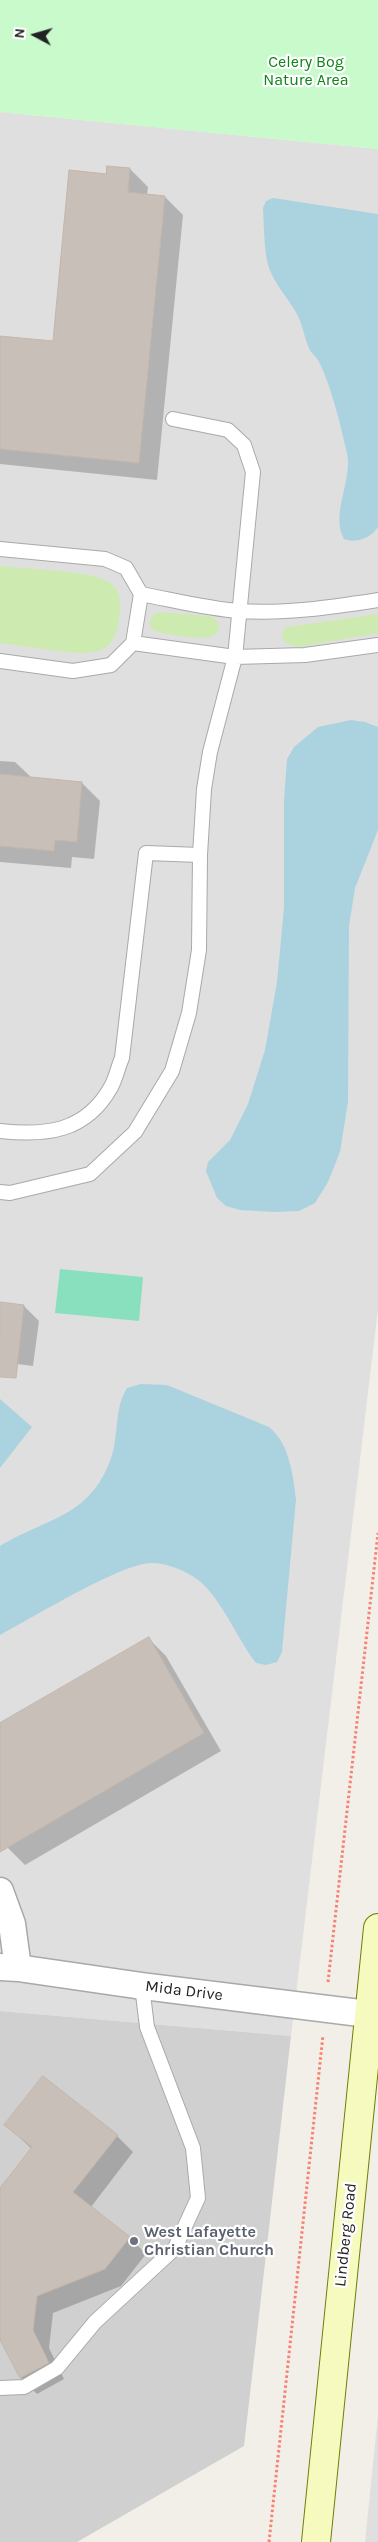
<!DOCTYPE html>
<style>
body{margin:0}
#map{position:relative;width:378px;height:2542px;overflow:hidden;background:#f2efe9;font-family:Karla,sans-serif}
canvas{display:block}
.north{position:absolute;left:10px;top:10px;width:50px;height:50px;-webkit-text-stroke:4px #fff;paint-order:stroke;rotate:276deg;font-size:14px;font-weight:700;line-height:20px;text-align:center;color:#222}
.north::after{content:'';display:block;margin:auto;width:18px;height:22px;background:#222;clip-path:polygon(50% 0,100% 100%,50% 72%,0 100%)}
</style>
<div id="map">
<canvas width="378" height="2542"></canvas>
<div class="north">N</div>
</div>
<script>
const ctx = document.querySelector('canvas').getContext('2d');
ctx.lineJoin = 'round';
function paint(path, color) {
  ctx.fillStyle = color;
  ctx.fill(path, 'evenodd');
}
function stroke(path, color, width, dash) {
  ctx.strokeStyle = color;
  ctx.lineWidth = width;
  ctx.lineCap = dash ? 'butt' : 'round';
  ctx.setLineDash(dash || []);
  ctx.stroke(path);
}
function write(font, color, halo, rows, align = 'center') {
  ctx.font = font + ' Karla,sans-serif';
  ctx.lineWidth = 4.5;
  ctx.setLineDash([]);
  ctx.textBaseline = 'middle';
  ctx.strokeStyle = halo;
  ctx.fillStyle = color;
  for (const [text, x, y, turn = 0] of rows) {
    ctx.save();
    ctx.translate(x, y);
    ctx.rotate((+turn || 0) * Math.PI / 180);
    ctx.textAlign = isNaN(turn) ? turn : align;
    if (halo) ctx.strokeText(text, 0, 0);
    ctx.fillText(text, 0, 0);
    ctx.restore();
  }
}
paint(new Path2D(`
 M0 112 378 149V1309L291 2036 0 2011Z
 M378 2415V2542H365Z`), '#e0dfdf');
paint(new Path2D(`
 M0 2011 291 2036 244 2446 77 2542H0Z`), '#d0d0d0');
paint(new Path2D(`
 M0 566C25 569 85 570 105 580 119 586 121 598 120 612 117 657 94 655 57 651 38 648 19 646 0 643Z
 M159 612 210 616 216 619 219 625 218 632C210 644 167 634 154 631 148 625 149 620 154 614Z
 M378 614V633L298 647 286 643 282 638 283 630 287 627Z`), '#cdebb0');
paint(new Path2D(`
 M0 0H378V149L0 112Z`), '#c8facc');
paint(new Path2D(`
 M60 1269 143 1277 139 1321 55 1313Z`), '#88e0be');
paint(new Path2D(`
 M273 198 378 214V527C371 538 356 544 344 539 330 513 353 481 347 453 341 427 331 385 319 362 317 357 312 354 310 350 306 344 303 327 299 318 290 299 272 283 267 261 264 244 264 226 263 208L266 201Z
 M351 720 365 722 378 727V830L355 888 349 926 348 1102 340 1152 328 1182 315 1203 299 1211 274 1212 240 1210 226 1206 217 1198 206 1171 208 1162 230 1140 248 1104 265 1050 277 982 284 908V801L287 759 294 747 318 727Z
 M141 1384 167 1385 269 1427C289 1443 293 1474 296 1499L282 1652 277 1662 266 1665 256 1663C238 1640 220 1596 197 1579 184 1570 167 1563 151 1563 122 1563 30 1619 0 1635V1546C48 1517 92 1517 112 1455 119 1432 114 1409 127 1388Z
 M0 1399 32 1427 0 1468Z`), '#aad3df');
paint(new Path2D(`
 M130 169 148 187 147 195 165 197 183 215 157 480 0 464V338L54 343 107 176Z
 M0 761 15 762 32 778 82 783 100 801 94 859 72 857 71 868 0 862Z
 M0 1303 24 1306 39 1321 33 1366 0 1362Z
 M148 1638 166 1656 221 1751 25 1865 7 1847 0 1835V1724Z
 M6 2125 117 2136 133 2152 91 2207 129 2237 146 2254 121 2286 53 2313 49 2348 64 2379 37 2394 21 2378 0 2337V2191L32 2149Z`), '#0003');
const building = new Path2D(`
 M107 166 130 168 128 192 165 196 139 463 0 449V336L53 341 69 170 106 174Z
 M0 774 82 782 77 842 55 840 54 851 0 846Z
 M0 1302 24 1305 16 1378 0 1377Z
 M149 1637 204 1733 0 1852V1723Z
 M43 2076 118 2135 73 2192 130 2237 105 2269 37 2296 33 2330 49 2363 20 2378 0 2340V2188L32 2147 4 2125Z`);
paint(building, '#c7bfb8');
stroke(building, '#c4b6ab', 1);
const service = new Path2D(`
 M0 549 105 559 126 568 141 594C173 600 207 609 240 611 287 614 332 607 378 600
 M133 643 141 594
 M0 661 73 671 111 665 133 643 235 657 305 655 378 645
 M0 1131C46 1136 86 1132 111 1087 116 1078 118 1067 122 1058L146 853 200 855
 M0 1192 10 1193 90 1174 135 1132 172 1071 189 1013 199 950 200 855 204 789 210 752 235 657 253 472 244 445 228 430 173 419
 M0 2388 24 2387 57 2368 95 2322 175 2248 198 2198 193 2148 147 2027 142 1986`);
const minor = new Path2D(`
 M0 1891 12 1924 18 1968
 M0 1967 18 1968 142 1986 368 2014`);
const secondary = new Path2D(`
 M316 2542 378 1928`);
stroke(service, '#a9a9a9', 16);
stroke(minor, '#a9a9a9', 29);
stroke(secondary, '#707d05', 30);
stroke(new Path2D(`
 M328 1982 378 1533
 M269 2542 323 2035`), '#fa8072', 3, [2.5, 2.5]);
stroke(service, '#fff', 14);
stroke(minor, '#fff', 26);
stroke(secondary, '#f7fabf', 28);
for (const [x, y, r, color] of [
 [134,2241,5,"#6b7280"]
]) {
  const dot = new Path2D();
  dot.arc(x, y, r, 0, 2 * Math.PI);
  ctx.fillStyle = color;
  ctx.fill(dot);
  stroke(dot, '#fff', 2);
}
write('16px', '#0c8416', '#fff', [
 ["Celery Bog",306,62],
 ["Nature Area",306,80]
]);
write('16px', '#222', '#fff', [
 ["Mida Drive",184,1991,7],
 ["Lindberg Road",346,2235,-84]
]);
write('bold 16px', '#5b616d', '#fff', [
 ["West Lafayette",144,2232],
 ["Christian Church",144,2250]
], 'left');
</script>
